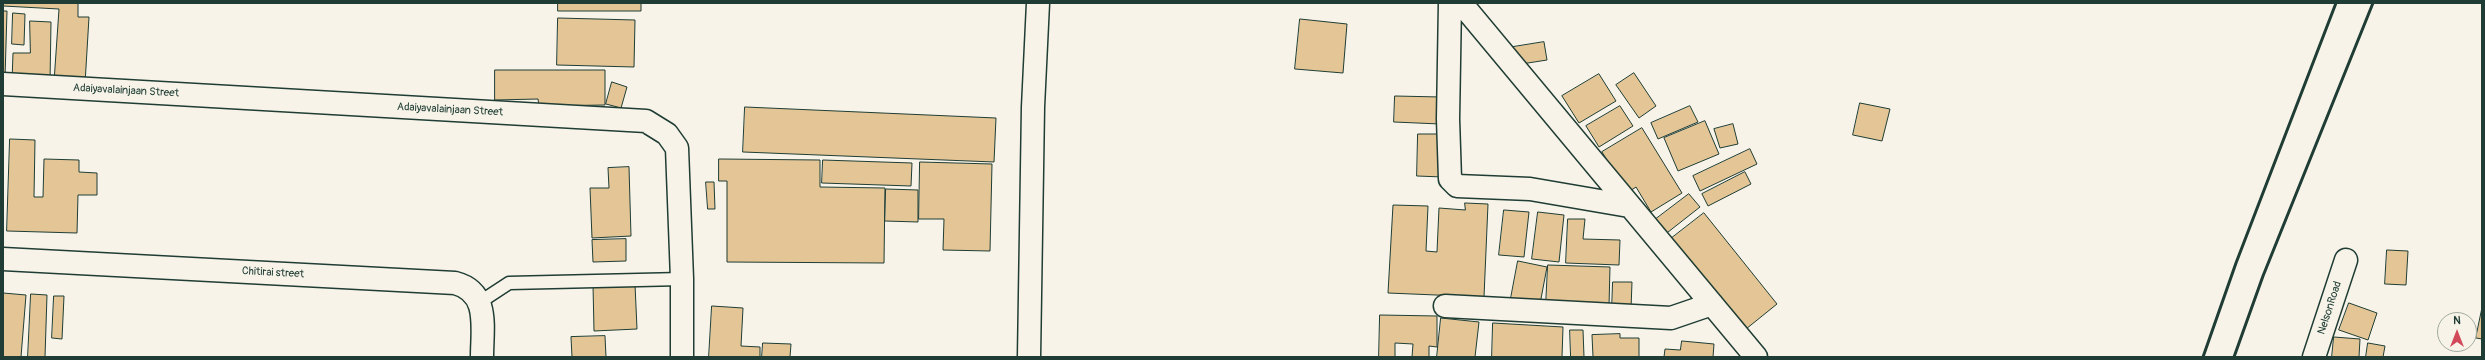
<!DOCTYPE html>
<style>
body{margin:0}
#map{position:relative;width:2485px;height:360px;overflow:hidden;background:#f7f3e8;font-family:Pangolin,sans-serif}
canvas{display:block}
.frame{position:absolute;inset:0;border:4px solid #1f3d34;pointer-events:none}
.north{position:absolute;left:2437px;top:312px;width:40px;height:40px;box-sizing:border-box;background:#f7f3e8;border:1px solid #a1aaa0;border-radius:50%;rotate:0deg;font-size:11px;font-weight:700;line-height:16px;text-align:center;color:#1f3d34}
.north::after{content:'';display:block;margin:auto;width:14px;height:18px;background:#d1495b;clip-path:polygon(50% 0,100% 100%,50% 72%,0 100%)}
</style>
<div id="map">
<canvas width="2485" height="360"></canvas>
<div class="frame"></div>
<div class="north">N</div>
</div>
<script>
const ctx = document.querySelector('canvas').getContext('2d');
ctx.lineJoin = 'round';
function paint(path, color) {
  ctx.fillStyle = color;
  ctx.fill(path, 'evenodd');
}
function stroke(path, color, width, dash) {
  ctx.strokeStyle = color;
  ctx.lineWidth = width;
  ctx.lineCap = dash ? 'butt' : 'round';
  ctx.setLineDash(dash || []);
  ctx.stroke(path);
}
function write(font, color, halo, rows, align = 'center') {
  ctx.font = font + ' Pangolin,sans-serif';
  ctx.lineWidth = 3.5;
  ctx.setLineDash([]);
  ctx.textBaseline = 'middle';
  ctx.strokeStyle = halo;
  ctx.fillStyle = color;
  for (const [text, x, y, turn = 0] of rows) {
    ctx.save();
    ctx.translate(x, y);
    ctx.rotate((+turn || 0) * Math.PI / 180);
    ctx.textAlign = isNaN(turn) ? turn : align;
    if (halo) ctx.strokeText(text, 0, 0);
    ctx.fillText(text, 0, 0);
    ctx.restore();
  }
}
const building = new Path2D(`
 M3 3H78V17H89L85 84 54 82 59 9 3 6Z
 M558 3H641V11H558Z
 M3 11H7L5 78H3Z
 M13 13 25 14 24 45 12 44Z
 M558 18 635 20 634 67 557 65Z
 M1300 19 1347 24 1343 73 1295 69Z
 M30 21 51 22 50 82 12 81 13 53H30Z
 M1544 42 1547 60 1515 65 1513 47Z
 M495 70H605V105L539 106 538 99 495 100Z
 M1634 73 1656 106 1639 118 1616 85Z
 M1599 74 1616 101 1579 123 1562 96Z
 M612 82 627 87 621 108 606 104Z
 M1395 96 1441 97 1440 124 1394 122Z
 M1860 103 1890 109 1882 141 1853 135Z
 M1620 106 1633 126 1599 147 1586 126Z
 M1690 106 1698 122 1658 139 1651 123Z
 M745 107 996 118 994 162 743 152Z
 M1705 121 1719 154 1678 171 1664 138Z
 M1733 124 1738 144 1720 148 1714 129Z
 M1642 128 1682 193 1651 212 1636 187 1627 193 1602 152Z
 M1418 134H1443V177L1417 176Z
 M10 139 35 140 34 197H43L44 159 79 160V172L97 173V195H78L77 233 7 231Z
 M1750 149 1757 164 1700 191 1693 176Z
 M719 159 820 160V187L885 188 884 263 727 262V181H719Z
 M823 160 912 163 911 186 822 183Z
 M920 162 992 164 990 251 943 250 944 219H919Z
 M629 167 631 236 592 238 590 188H609L608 168Z
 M1745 172 1751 184 1708 206 1702 194Z
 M706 182H714L715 209H708Z
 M886 189 918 190V222L885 221Z
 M1689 194 1700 207 1663 236 1652 222Z
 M1465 203 1488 204 1484 297 1388 293 1393 205 1428 206 1426 251 1437 252 1439 208 1465 210Z
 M1504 210 1529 212 1524 257 1499 255Z
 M1538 212 1564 215 1559 262 1532 259Z
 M1704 213 1777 304 1746 329 1720 296 1716 299 1668 241Z
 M1568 219H1585L1583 239 1620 240 1619 265 1566 263Z
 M626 239V261L593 262 592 240Z
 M2387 250 2408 251 2406 285 2385 284Z
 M1518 261 1547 267 1540 304 1511 298Z
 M1548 265 1610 267 1609 306 1546 305Z
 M1613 282H1632L1631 309H1612Z
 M635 284 637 329 594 331 593 285Z
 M3 293 26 295 21 357H3Z
 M31 294 47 295 45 357H28Z
 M54 296H64L62 339 52 338Z
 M2349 303 2377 313 2368 340 2339 330Z
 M712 306 743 308 741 346 760 347V357H709Z
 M2482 308V339L2476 338Z
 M1380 315 1437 316V347L1429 346V357H1412L1413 344 1395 343V357H1379Z
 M1441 318 1479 322 1475 357H1437Z
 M1493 323 1563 327 1562 357H1492Z
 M1570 330H1583L1584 357H1571Z
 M1620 334V338H1639V357H1593L1592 335Z
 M605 336 606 357H572L571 337Z
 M2334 337 2360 339 2359 357H2332Z
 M1682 341 1714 344 1713 357H1664L1665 349 1680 350Z
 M763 343 791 344 790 357H762Z
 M2368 343 2385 346 2383 357H2366Z`);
paint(building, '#e3c596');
stroke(building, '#1f3d34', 1);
const lane = new Path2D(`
 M480 302 509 283 682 279`);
const street = new Path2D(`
 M1450 3 1448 119 1450 179 1457 186 1530 189 1629 206
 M1461 3 1756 357
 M3 84 646 121 667 134 677 148 682 279V357
 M1445 306 1671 318 1712 304
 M1029 357 1033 107 1038 3
 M2314 357 2346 260`);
const secondary = new Path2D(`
 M3 259 455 283C490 292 482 328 482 357`);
stroke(lane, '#1f3d34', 15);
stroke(street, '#1f3d34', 25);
stroke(secondary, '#1f3d34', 25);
stroke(lane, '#f7f3e8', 12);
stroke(street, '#f7f3e8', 22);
stroke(secondary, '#f7f3e8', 22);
stroke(new Path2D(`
 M2203 357 2236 263 2336 3
 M2234 357 2263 276 2373 3`), '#1f3d34', 3);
write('11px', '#1f3d34', '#f7f3e8', [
 ["Adaiyavalainjaan Street",126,91,3],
 ["Adaiyavalainjaan Street",450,110,3],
 ["Chitirai street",273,273,3],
 ["NelsonRoad",2330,308,-72]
]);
</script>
